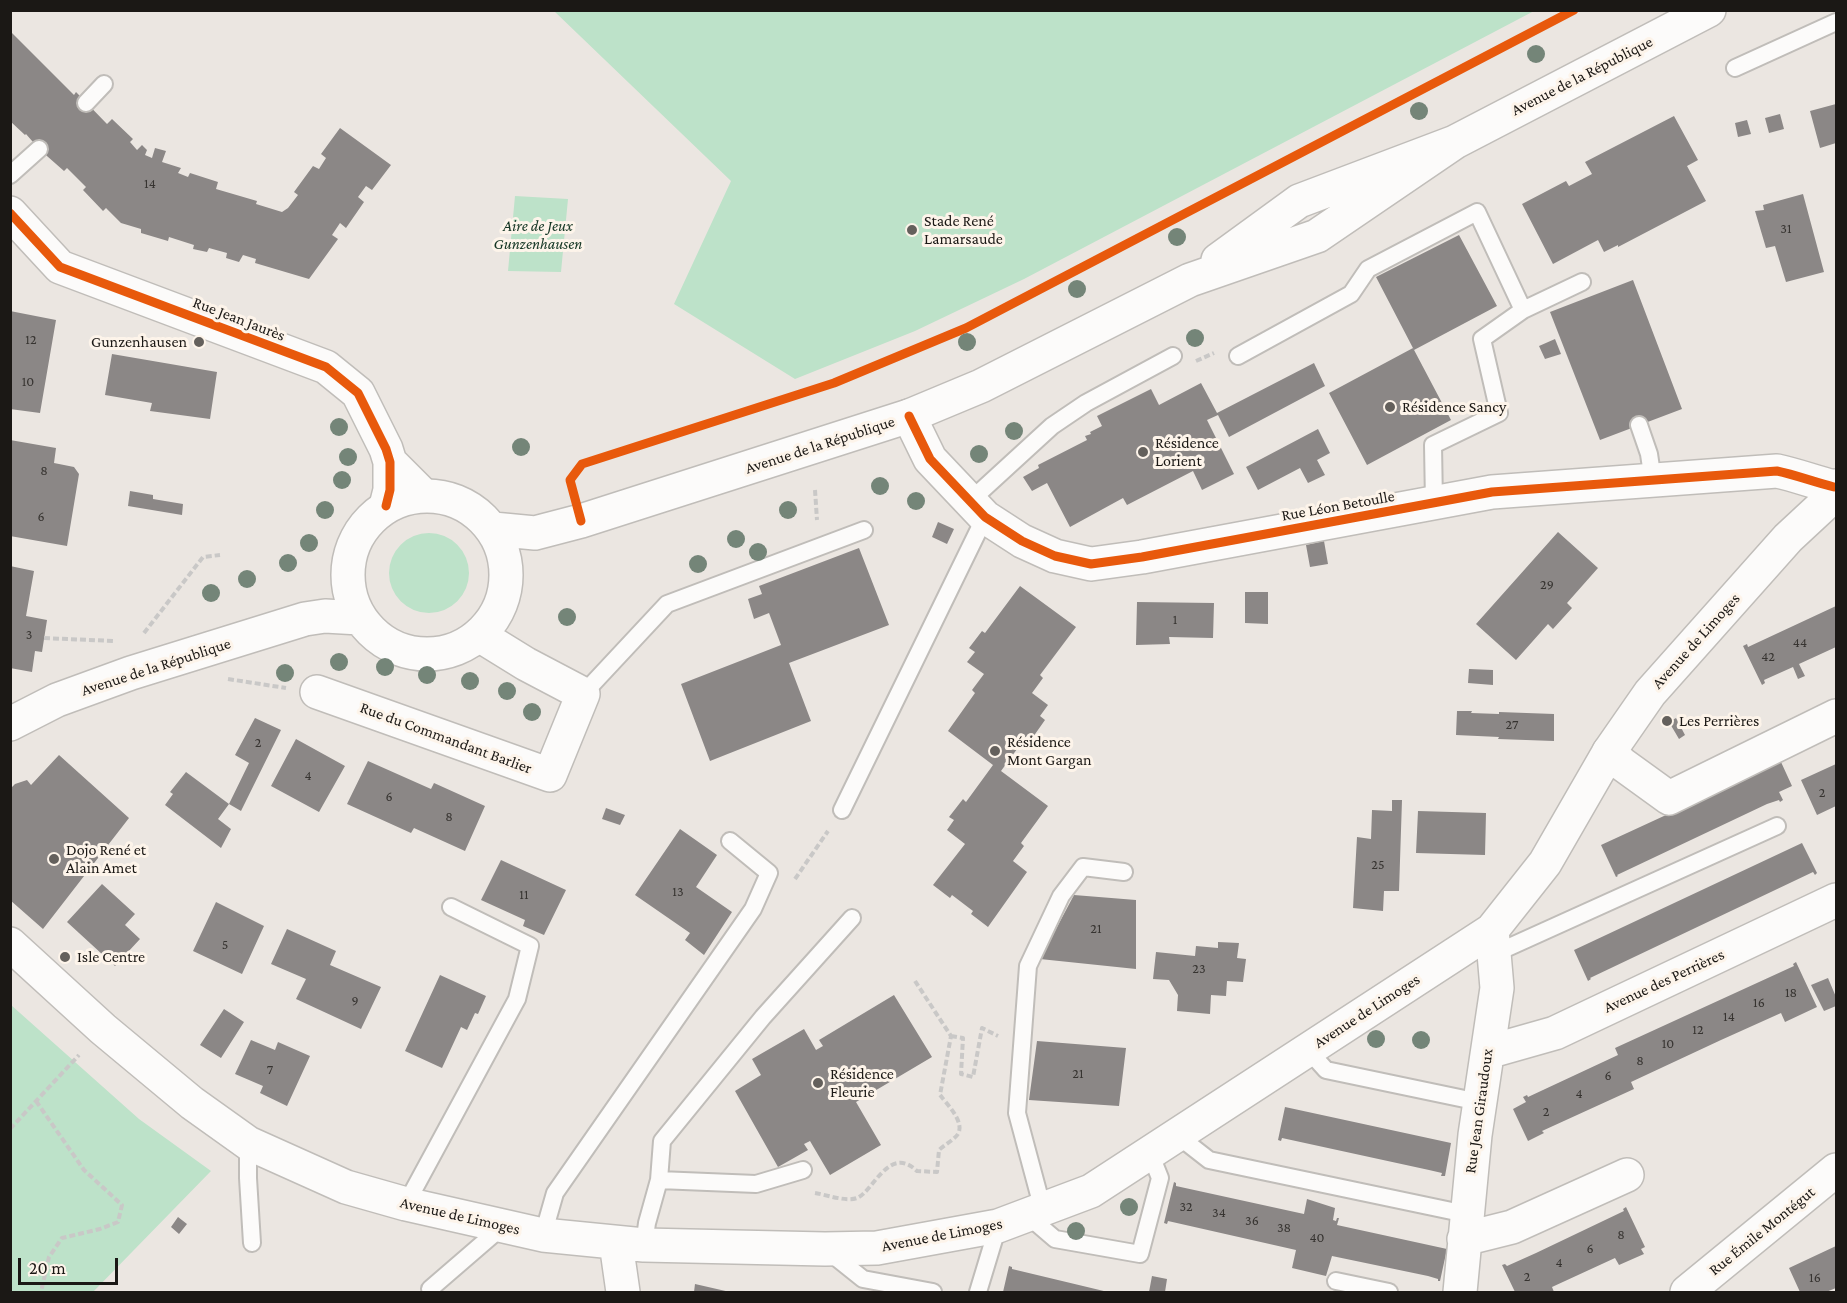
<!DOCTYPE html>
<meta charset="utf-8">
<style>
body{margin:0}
#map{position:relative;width:1847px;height:1303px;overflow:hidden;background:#ebe6e1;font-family:"Crimson Pro",serif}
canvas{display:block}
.frame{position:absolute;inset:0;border:12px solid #1b1815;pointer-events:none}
.scale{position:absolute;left:18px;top:1258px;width:100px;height:27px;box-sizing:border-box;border:3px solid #1b1815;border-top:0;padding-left:8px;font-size:18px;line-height:21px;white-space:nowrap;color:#1b1815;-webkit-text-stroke:4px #fdf4ea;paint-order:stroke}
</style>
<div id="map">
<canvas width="1847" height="1303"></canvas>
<div class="frame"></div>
<div class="scale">20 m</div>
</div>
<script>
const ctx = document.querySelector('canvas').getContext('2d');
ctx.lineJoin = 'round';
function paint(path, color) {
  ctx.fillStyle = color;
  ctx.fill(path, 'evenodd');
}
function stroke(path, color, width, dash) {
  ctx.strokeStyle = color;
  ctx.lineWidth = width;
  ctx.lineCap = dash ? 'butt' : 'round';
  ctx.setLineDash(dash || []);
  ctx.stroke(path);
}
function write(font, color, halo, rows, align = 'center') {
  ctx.font = font + ' "Crimson Pro",serif';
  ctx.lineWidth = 6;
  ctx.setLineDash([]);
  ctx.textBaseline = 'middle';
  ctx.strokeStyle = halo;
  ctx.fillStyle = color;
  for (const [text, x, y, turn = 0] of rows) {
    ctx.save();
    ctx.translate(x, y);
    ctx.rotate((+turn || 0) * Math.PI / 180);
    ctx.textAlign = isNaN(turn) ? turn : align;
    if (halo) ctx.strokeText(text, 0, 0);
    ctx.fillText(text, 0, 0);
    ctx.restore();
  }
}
paint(new Path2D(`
 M554 11H1534L1024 279 915 331 795 379 674 304 731 181Z
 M515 196 568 199 561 272 508 271Z
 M389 573a40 40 0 1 1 80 0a40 40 0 1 1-80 0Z
 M11 1005 139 1119 211 1171 93 1292H11Z`), '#bde2c9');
paint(new Path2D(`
 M10 31 74 95 76 92 107 124 112 119 133 139 130 142 137 150 142 145 147 150 145 155 152 158 155 148 166 151 162 162 181 168 178 173 188 177 190 173 218 182 216 189 257 201 256 204 282 212 288 208 298 195 294 192 313 166 319 169 326 158 321 154 340 128 391 165 372 190 366 186 358 197 364 202 346 228 340 223 332 235 338 239 309 279 255 263 256 259 243 255 239 262 226 258 227 253 209 248 207 252 193 249 194 245 169 237 168 241 141 233V229L121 223 106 208 103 211 83 190 86 187 67 168 64 171 39 149 26 134 25 135 10 121Z
 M1836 104V143L1820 148 1810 111Z
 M1780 114 1784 129 1769 133 1765 118Z
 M1674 116 1698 160 1687 166 1706 201 1618 247V245L1604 252 1598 240 1553 264 1522 204 1566 181 1569 186 1592 174 1585 162Z
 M1747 120 1751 134 1738 137 1735 123Z
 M1803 194 1824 272 1786 282 1775 246 1766 248 1755 211 1764 210 1763 205Z
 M1459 235 1497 306 1414 350 1376 277Z
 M1633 280 1682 409 1600 440 1550 312Z
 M10 311 56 320 40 413 10 409Z
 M1555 339 1561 354 1545 359 1539 346Z
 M1413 348 1451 420 1367 465 1329 393Z
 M112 354 217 372 210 419 150 411 152 403 105 395Z
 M1314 363 1325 386 1229 437 1218 415 1207 420 1234 474 1202 490 1193 471 1127 505 1123 498 1070 527 1047 483 1032 491 1023 477 1039 468 1038 465 1087 440 1085 436 1091 434 1090 432 1102 426 1097 416 1151 389 1159 405 1201 383 1217 413Z
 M1318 429 1330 453 1317 460 1325 475 1308 483 1300 468 1258 490 1246 467Z
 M10 440 56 448 54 463 74 467 79 474 67 546 10 536Z
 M130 491 153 495V499L183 504 182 515 128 506Z
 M938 522 954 529 947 544 932 537Z
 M1558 532 1598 568 1567 603 1572 608 1553 629 1548 624 1516 660 1476 624Z
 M1324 541 1328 564 1310 567 1306 545Z
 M859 548 889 625 789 663 811 721 710 761 681 684 781 645 769 613 754 619 748 599 762 594 759 586Z
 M10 566 34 571 26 616 47 620 42 652 35 651 32 672 10 668Z
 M1020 586 1076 627 1040 675 1043 678 1032 693 1048 705 1040 716 1045 720 1033 737 1028 734 1001 771 1048 806 1021 843 1024 846 1013 861 1027 872 988 927 971 914 973 911 952 895 950 898 933 885 965 844 947 830 954 820 949 817 963 799 966 802 993 765 948 731 975 693 972 690 984 674 967 662 975 652 969 648 982 631 985 633Z
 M1245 592H1268V624L1245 623Z
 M1137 602 1214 603 1213 638 1169 637 1170 644 1136 645Z
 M1836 606V647L1799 664 1805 676 1798 679 1793 667 1764 680 1765 683 1762 685 1743 646 1747 644 1748 647Z
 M1469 669 1493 670V685L1468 683Z
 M1457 711H1472L1471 713 1499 714V712L1554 714V741L1498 739 1499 737 1456 735Z
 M255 718 281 730 241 811 229 804 249 763 235 755Z
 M1676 718 1685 735 1679 739 1669 722Z
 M296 739 345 766 319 812 271 786Z
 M59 755 129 818 43 929 10 900V789L15 784 27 780 31 785Z
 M368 761 431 789 434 783 485 806 465 851 414 828 411 833 347 804Z
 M1781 762 1792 786 1779 792 1783 800 1780 802 1779 800 1767 804 1617 875 1618 876 1616 877 1601 845Z
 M1836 764V806L1817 815 1801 780Z
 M186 772 229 804 218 819 231 829 221 848 165 805 173 794 170 792Z
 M1392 800H1402L1399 891H1384L1383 911 1353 908 1357 837 1371 839 1372 810 1392 811Z
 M606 808 625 815 620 825 602 819Z
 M1418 811 1486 813 1485 855 1416 853Z
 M680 829 717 855 696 887 732 912 704 955 685 940 690 933 635 895Z
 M1802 843 1817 873 1815 875 1813 872 1590 978 1591 979 1588 981 1574 950Z
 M501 860 566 890 544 935 523 926 525 920 481 900Z
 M102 884 135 914 125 925 140 939 115 966 67 922Z
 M1074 895 1136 900V969L1040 959Z
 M216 902 264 926 242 974 193 951Z
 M287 929 336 951 330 965 381 987 361 1029 296 999 306 979 271 964Z
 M1218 942 1239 943 1237 958 1246 959 1243 982 1227 981 1226 996 1211 995 1210 1014 1177 1011 1178 995 1169 980 1153 979 1156 952 1195 956 1196 946 1218 948Z
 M1796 962 1817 1007 1785 1022 1781 1013 1721 1040 1631 1082 1634 1089 1542 1131 1544 1133 1528 1141 1513 1109 1526 1102 1523 1097 1527 1095 1528 1097 1618 1055 1615 1048 1794 966 1793 964Z
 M440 975 486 996 478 1014 475 1013 467 1030 461 1027 442 1068 405 1051Z
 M1828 978 1836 997V1006L1824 1011 1811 985Z
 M894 995 932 1057 856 1102 881 1145 830 1175 810 1141 804 1144 808 1150 778 1167 735 1091 761 1075 752 1059 804 1029 816 1050 823 1046 819 1040Z
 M224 1009 244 1022 221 1058 200 1045Z
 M251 1040 275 1050 278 1042 310 1056 287 1106 260 1093 263 1086 235 1074Z
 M1037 1041 1126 1048 1119 1106 1029 1100Z
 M1285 1107 1451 1143 1445 1176H1441L1442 1173 1429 1170 1282 1138 1281 1141 1278 1140Z
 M1174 1182 1176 1183V1186L1304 1214 1307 1199 1335 1208 1333 1220 1336 1221 1337 1218H1339L1337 1225 1447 1249 1440 1281H1438V1279L1428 1276 1332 1256 1326 1276 1292 1268 1296 1250 1168 1221 1167 1224 1164 1223Z
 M1626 1207 1645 1247 1641 1249 1644 1254 1619 1265 1615 1258 1552 1287 1554 1292H1515L1502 1265 1505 1264 1507 1266 1536 1253 1624 1211 1623 1209Z
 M178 1217 187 1224 179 1234 171 1227Z
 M1836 1246V1288L1826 1292H1800L1789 1268Z
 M1009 1266 1012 1267V1269L1108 1292H1003Z
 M1152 1276 1167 1279 1165 1292H1149Z
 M695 1284 730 1292H694Z`), '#8b8786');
const service = new Path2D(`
 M1735 68 1836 22
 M86 103 104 84
 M10 175 39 149
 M1523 310 1582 282
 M1238 356 1351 294 1368 269 1477 212 1523 310 1482 339 1499 413 1433 445 1434 503
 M1639 425 1649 454 1653 481
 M969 502 1052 426 1086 403 1173 356
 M583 694 667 604 864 530
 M842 810 985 517
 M1496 953 1777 826
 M1308 1050 1326 1070 1479 1102
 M1177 1135 1209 1160 1466 1214
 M248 1143V1178L252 1243
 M659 1180 756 1184 803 1170
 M406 1204 517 999 530 946 451 907
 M1043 1210 1017 1113 1028 966 1061 896 1083 867 1124 872
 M1027 1215 1055 1239 1140 1254 1160 1178 1150 1153
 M543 1235 555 1193 753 909 769 873 730 841
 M644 1245 647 1223 659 1180 662 1141 763 1017 852 918
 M828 1251 863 1279 933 1292
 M1336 1281 1389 1292
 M430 1289 503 1226
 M978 1292 998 1226`);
const minor = new Path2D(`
 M10 213 60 267 326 367 358 393 386 449 390 462V490L386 506
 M909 416 930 459 985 517 1022 541 1055 556 1091 564 1142 557 1492 492 1777 471C1796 475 1814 482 1834 487
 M390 462 423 495
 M317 692 550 775 583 694 526 664 479 635
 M1609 752 1622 764 1669 798 1836 716
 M1488 1052 1555 1033 1836 900
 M1464 1239 1512 1227 1627 1175
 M1460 1292 1475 1135 1497 988 1492 930
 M1687 1292 1836 1170`);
const secondary = new Path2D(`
 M1218 260 1299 201 1455 142 1709 10
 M348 575a79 79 0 1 1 158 0a79 79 0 1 1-158 0Z
 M493 529 535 533 581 521 909 416 981 386 1190 280 1317 236 1455 142
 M10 724 57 700 131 673 305 619 325 616 360 618
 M10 944 103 1029 192 1103 248 1143 346 1187 406 1204 543 1235 644 1245 825 1249 877 1248 998 1226 1091 1191 1492 930 1545 863 1609 752 1650 693 1788 538 1830 499 1834 487 1836 486
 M616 1243 623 1292`);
stroke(service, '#c0bdb9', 20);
stroke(minor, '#c0bdb9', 36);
stroke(secondary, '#c0bdb9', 36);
stroke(new Path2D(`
 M1196 361 1214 353
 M815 490 817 520
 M144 633 203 557 220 555
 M44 638 114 641
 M228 679 286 688
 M795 879 828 831
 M951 1036 963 1038 961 1074 973 1077 982 1028 998 1036
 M36 1101 84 1170 122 1205 118 1222 100 1229 62 1238 49 1257 41 1292
 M10 1129 79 1055
 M815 1193C827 1195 846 1202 857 1198 873 1192 889 1144 917 1171L937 1172 939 1150C944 1145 954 1140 958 1134 965 1122 947 1104 940 1095L951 1036 915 981`), '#c9c8c7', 4, [6, 3]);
stroke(service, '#fcfbfa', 16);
stroke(minor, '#fcfbfa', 33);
stroke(secondary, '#fcfbfa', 33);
stroke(new Path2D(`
 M10 213 60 267 326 367 358 393 386 449 390 462V490L386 506
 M909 416 930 459 985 517 1022 541 1055 556 1091 564 1142 557 1492 492 1777 471C1796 475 1814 482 1834 487
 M581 521 570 480 582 464 834 383 966 328 1574 10`), '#e8590c', 9);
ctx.fillStyle = '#748578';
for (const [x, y] of [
 [1536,54],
 [1419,111],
 [1177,237],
 [1077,289],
 [1195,338],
 [967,342],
 [339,427],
 [1014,431],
 [521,447],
 [979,454],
 [348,457],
 [342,480],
 [880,486],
 [916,501],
 [325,510],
 [788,510],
 [736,539],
 [309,543],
 [758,552],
 [288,563],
 [698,564],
 [247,579],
 [211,593],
 [567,617],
 [339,662],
 [385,667],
 [285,673],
 [427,675],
 [470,681],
 [507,691],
 [532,712],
 [1376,1039],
 [1421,1040],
 [1129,1207],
 [1076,1231]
]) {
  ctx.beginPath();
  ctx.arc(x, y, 9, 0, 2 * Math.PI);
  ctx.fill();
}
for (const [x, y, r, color] of [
 [912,230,6,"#64605c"],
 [199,342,6,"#64605c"],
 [1390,407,6,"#64605c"],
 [1143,452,6,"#64605c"],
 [1667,721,6,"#64605c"],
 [995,751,6,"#64605c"],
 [54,859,6,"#64605c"],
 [65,957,6,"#64605c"],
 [818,1083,6,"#64605c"]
]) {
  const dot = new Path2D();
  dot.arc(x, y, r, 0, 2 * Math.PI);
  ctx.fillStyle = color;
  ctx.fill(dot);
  stroke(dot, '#fdf4ea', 2);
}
write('14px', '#373431', null, [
 ["14",150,184],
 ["31",1786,229],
 ["12",31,340],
 ["10",28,382],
 ["8",44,471],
 ["6",41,517],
 ["29",1547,585],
 ["1",1175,620],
 ["3",29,635],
 ["44",1800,643],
 ["42",1768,657],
 ["27",1512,725],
 ["2",258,743],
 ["4",308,776],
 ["2",1822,793],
 ["6",389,797],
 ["8",449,817],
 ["25",1378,865],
 ["13",678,892],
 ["11",524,895],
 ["21",1096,929],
 ["5",225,945],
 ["23",1199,969],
 ["18",1791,993],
 ["9",355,1001],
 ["16",1759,1003],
 ["14",1729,1017],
 ["12",1698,1030],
 ["10",1668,1044],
 ["8",1640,1061],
 ["7",270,1070],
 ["21",1078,1074],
 ["6",1608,1076],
 ["4",1579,1094],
 ["2",1546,1112],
 ["32",1186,1207],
 ["34",1219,1213],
 ["36",1252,1221],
 ["38",1284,1228],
 ["8",1621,1235],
 ["40",1317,1238],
 ["6",1590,1249],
 ["4",1559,1263],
 ["2",1527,1277],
 ["16",1815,1278]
]);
write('16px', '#1b1815', '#fdf4ea', [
 ["Avenue de la République",1582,76,-27],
 ["Rue Jean Jaurès",239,319,21],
 ["Avenue de la République",820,445,-18],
 ["Rue Léon Betoulle",1338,506,-10],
 ["Avenue de Limoges",1696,641,-48],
 ["Avenue de la République",156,667,-18],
 ["Rue du Commandant Barlier",446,738,20],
 ["Avenue des Perrières",1664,981,-25],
 ["Avenue de Limoges",1367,1011,-33],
 ["Rue Jean Giraudoux",1479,1111,-82],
 ["Avenue de Limoges",460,1216,13],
 ["Rue Émile Montégut",1762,1231,-39],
 ["Avenue de Limoges",942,1235,-11]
]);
write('16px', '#1b1815', '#fdf4ea', [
 ["Stade René",924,221],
 ["Lamarsaude",924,239],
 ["Gunzenhausen",187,342,"right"],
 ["Résidence Sancy",1402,407],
 ["Résidence",1155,443],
 ["Lorient",1155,461],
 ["Les Perrières",1679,721],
 ["Résidence",1007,742],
 ["Mont Gargan",1007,760],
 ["Dojo René et",66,850],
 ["Alain Amet",66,868],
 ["Isle Centre",77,957],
 ["Résidence",830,1074],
 ["Fleurie",830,1092]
], 'left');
write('italic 16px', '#133523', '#fdf4ea', [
 ["Aire de Jeux",538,226],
 ["Gunzenhausen",538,244]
]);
</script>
